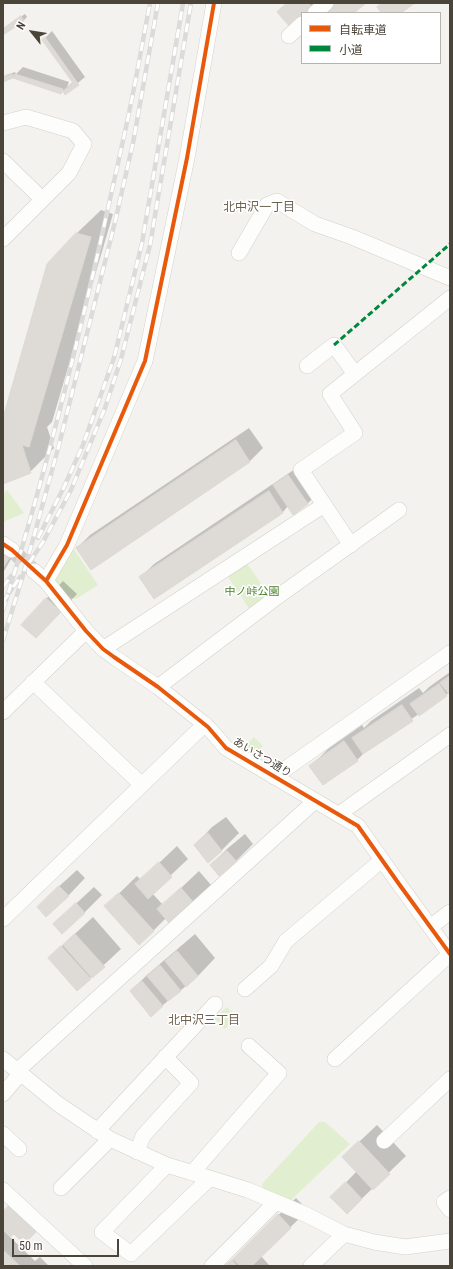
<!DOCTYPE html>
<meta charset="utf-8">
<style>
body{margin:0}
#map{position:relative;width:453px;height:1269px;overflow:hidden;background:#f4f2ee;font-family:"Roboto Condensed","Noto Sans JP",sans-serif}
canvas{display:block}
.frame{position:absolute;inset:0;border:4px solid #4b4439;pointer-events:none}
.legend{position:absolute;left:301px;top:12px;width:140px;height:52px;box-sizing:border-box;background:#fff;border:1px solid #b7b4b0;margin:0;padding:5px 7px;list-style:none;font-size:12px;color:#4b4439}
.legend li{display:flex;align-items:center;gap:8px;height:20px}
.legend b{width:20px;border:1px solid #b7b4b0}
.north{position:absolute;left:12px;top:12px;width:40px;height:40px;-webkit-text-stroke:3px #fff;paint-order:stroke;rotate:300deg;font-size:11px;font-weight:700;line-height:16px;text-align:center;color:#4b4439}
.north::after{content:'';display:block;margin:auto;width:14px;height:18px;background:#4b4439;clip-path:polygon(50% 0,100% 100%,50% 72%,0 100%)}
.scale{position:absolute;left:12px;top:1239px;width:107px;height:18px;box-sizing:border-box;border:2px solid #4b4439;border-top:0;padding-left:5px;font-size:12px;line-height:14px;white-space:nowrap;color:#4b4439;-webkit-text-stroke:3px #fff;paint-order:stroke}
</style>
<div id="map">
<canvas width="453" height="1269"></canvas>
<div class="frame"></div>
<ul class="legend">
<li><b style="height:5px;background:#e8590c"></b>自転車道</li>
<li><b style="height:5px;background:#00873e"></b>小道</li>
</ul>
<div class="north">N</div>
<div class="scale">50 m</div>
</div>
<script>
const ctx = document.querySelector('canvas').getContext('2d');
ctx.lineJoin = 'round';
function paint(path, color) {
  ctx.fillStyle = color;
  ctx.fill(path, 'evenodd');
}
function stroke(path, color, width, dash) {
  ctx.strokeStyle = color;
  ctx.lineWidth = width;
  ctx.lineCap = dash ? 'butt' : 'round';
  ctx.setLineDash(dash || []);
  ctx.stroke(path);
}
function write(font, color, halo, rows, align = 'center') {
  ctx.font = font + ' "Roboto Condensed","Noto Sans JP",sans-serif';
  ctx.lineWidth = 3;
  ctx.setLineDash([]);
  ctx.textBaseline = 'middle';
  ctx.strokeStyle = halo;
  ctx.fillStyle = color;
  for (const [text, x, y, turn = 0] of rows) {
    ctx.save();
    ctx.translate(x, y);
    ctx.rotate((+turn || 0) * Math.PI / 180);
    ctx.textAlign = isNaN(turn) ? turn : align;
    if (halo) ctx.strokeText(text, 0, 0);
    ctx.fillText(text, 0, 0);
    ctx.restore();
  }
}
paint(new Path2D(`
 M7 490 24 513 3 522V495Z
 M71 545 98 585 76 599 67 596 54 582Z
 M246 562 269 595 250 610 227 575Z
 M254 737 263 746 254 756 244 747Z
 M227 1007 236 1016 225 1029 212 1016 214 1013H220Z
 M319 1122H325L350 1144 290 1201 263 1189 262 1184Z`), '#e1eecf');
paint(new Path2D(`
 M287 3H315L304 13H302V15Z
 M25 14 27 17 24 20 3 34V29Z
 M52 31 85 77 66 93 64 90 61 93 14 77 4 81 3 78 6 75 15 72 16 74 23 67 69 82 67 87 73 82 43 40Z
 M101 210 113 214 52 422 47 427 54 448 30 472 3 483V422L77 233Z
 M249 428 263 448 250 461 91 568 77 548 90 535Z
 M295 469 314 497 307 504 288 506 283 512 154 598 141 577 154 564Z
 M3 538 18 547 3 573Z
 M63 581 77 594 53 620 46 599Z
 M450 672V692L366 751 357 760 311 766 328 749 362 725 364 728 371 721 419 688 423 693 429 687Z
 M226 817 239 833 221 851 195 845 212 827Z
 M245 834 253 844 236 861 211 865 228 848Z
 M177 846 188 859 152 893 163 905 199 871 211 885 193 902 166 918 153 931 106 906 137 876 141 880Z
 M77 870 85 878 68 896 55 890Z
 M94 887 102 895 84 913 54 924Z
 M93 917 121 949 77 990 49 958Z
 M195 934 215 958 198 976 151 1015 131 991 148 974Z
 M377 1125 406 1156 347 1213 332 1197 357 1171 343 1157Z
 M296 1198 308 1210 261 1256 269 1265 268 1266H226Z
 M17 1199 42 1225 27 1240 23 1235 14 1232 9 1236 35 1261 40 1257 49 1266H3V1213Z`), '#0003');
const building = new Path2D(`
 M287 3H308L312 7 306 13H302V16L290 27 277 12Z
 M336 3H366L354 13H324Z
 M382 3H415L401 13H381L377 7Z
 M21 16 24 21 3 35V29Z
 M45 37 79 85 65 95 63 91 73 83 42 40Z
 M12 74 13 78 3 82V78Z
 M15 74 63 89 61 94 13 78Z
 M76 233 91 237 29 447 22 445 31 473 3 484V418L47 264Z
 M236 440 250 462 91 570 76 548Z
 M288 475 308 504 293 515 273 485Z
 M269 491 283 513 154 599 139 577Z
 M3 554 9 558 3 568Z
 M46 598 61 612 36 638 21 625Z
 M450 676V694H449L440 683Z
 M439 684 447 696 419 716 410 704Z
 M402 705 413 721 363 754 352 738Z
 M344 741 358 761 323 785 309 766Z
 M208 833 222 851 208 863 194 845Z
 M227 851 237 862 219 876 210 865Z
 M159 862 172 877 148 899 135 884Z
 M59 886 69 896 46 917 37 907Z
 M181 888 194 903 170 924 157 909Z
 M119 893 154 931 139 945 104 906Z
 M76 903 85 913 62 934 53 924Z
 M75 934 105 967 92 978 63 945Z
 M61 946 91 979 77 991 48 958Z
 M177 951 198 976 186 987 165 961Z
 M160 965 181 991 168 1001 147 976Z
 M142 981 163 1006 151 1017 130 991Z
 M359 1141 390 1174 373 1190 342 1157Z
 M346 1182 362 1199 347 1214 330 1197Z
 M9 1205 36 1232 27 1241 23 1237 20 1240 14 1234 10 1237 3 1230V1212Z
 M278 1214 291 1228 252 1266H240L233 1259Z
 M3 1250 20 1266H3Z
 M232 1260 237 1266H225Z`);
paint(building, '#dedbd6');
stroke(building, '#dcd9d4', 1);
stroke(new Path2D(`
 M12 550 34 571`), '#d2cfca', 15, [15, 8]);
const street = new Path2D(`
 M315 13 326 3
 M289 36 302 24
 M3 123 26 117 73 131 84 144 69 173 3 239
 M3 161 42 199
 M239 253 267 205 277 201 315 224 352 237 450 278
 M307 366 334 345 355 374
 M3 544 12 550
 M351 545 301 470 355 433 330 394 450 298
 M34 571 46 581 86 631 103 649 114 657 158 687 208 727 226 748 358 826 399 884 450 954
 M46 581 67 545 145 361 187 158 214 3
 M103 649 324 505
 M33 682 142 785
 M158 687 273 600 399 510
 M3 712 86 631
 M274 777 450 653
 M339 814 450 735
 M3 919 205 724
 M430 927 450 912
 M245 989 271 966 286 941 382 860
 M3 1059 58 1104 110 1139 167 1165 248 1190 307 1215 344 1234 374 1242 405 1247 450 1241
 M335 1059 450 954
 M17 1071 315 801
 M3 1094 20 1074
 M97 1131 215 1004
 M3 1134 19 1149
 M384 1141 450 1079
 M137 1152 143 1136 191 1083 165 1057
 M167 1165 102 1232 131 1254 209 1179
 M192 1173 279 1073 249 1046
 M61 1188 110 1139
 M3 1190 85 1266
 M450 1198 444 1202 450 1210
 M212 1266 276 1202
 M311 1266 344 1234`);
stroke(street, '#d2d0cb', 16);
stroke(street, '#fdfdfc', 15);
const rail = new Path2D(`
 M38 538 64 487 83 445 114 358 142 243 183 3
 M29 563 43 542 71 490 105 408 121 359 150 245 191 3
 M3 587 11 576
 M3 602 20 577
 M3 610C51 457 88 301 122 145 133 98 141 50 150 3
 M3 640 24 572 59 445 115 222 133 143 158 3`);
stroke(rail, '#dbdbda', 4.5);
stroke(rail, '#fff', 3, [9]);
stroke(new Path2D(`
 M334 345 450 244`), '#00873e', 3, [6, 3]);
stroke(new Path2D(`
 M3 544 12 550 46 581 86 631 103 649 114 657 158 687 208 727 226 748 358 826 399 884 450 954
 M46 581 67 545 145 361 187 158 214 3`), '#e8590c', 4);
write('11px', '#4a7f2a', '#fff', [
 ["中ノ峠公園",252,592]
]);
write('11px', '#4b4439', '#fff', [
 ["あいさつ通り",262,758,31]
]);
write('12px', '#6e6250', '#fff', [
 ["北中沢一丁目",259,208],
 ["北中沢三丁目",204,1021]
]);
</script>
